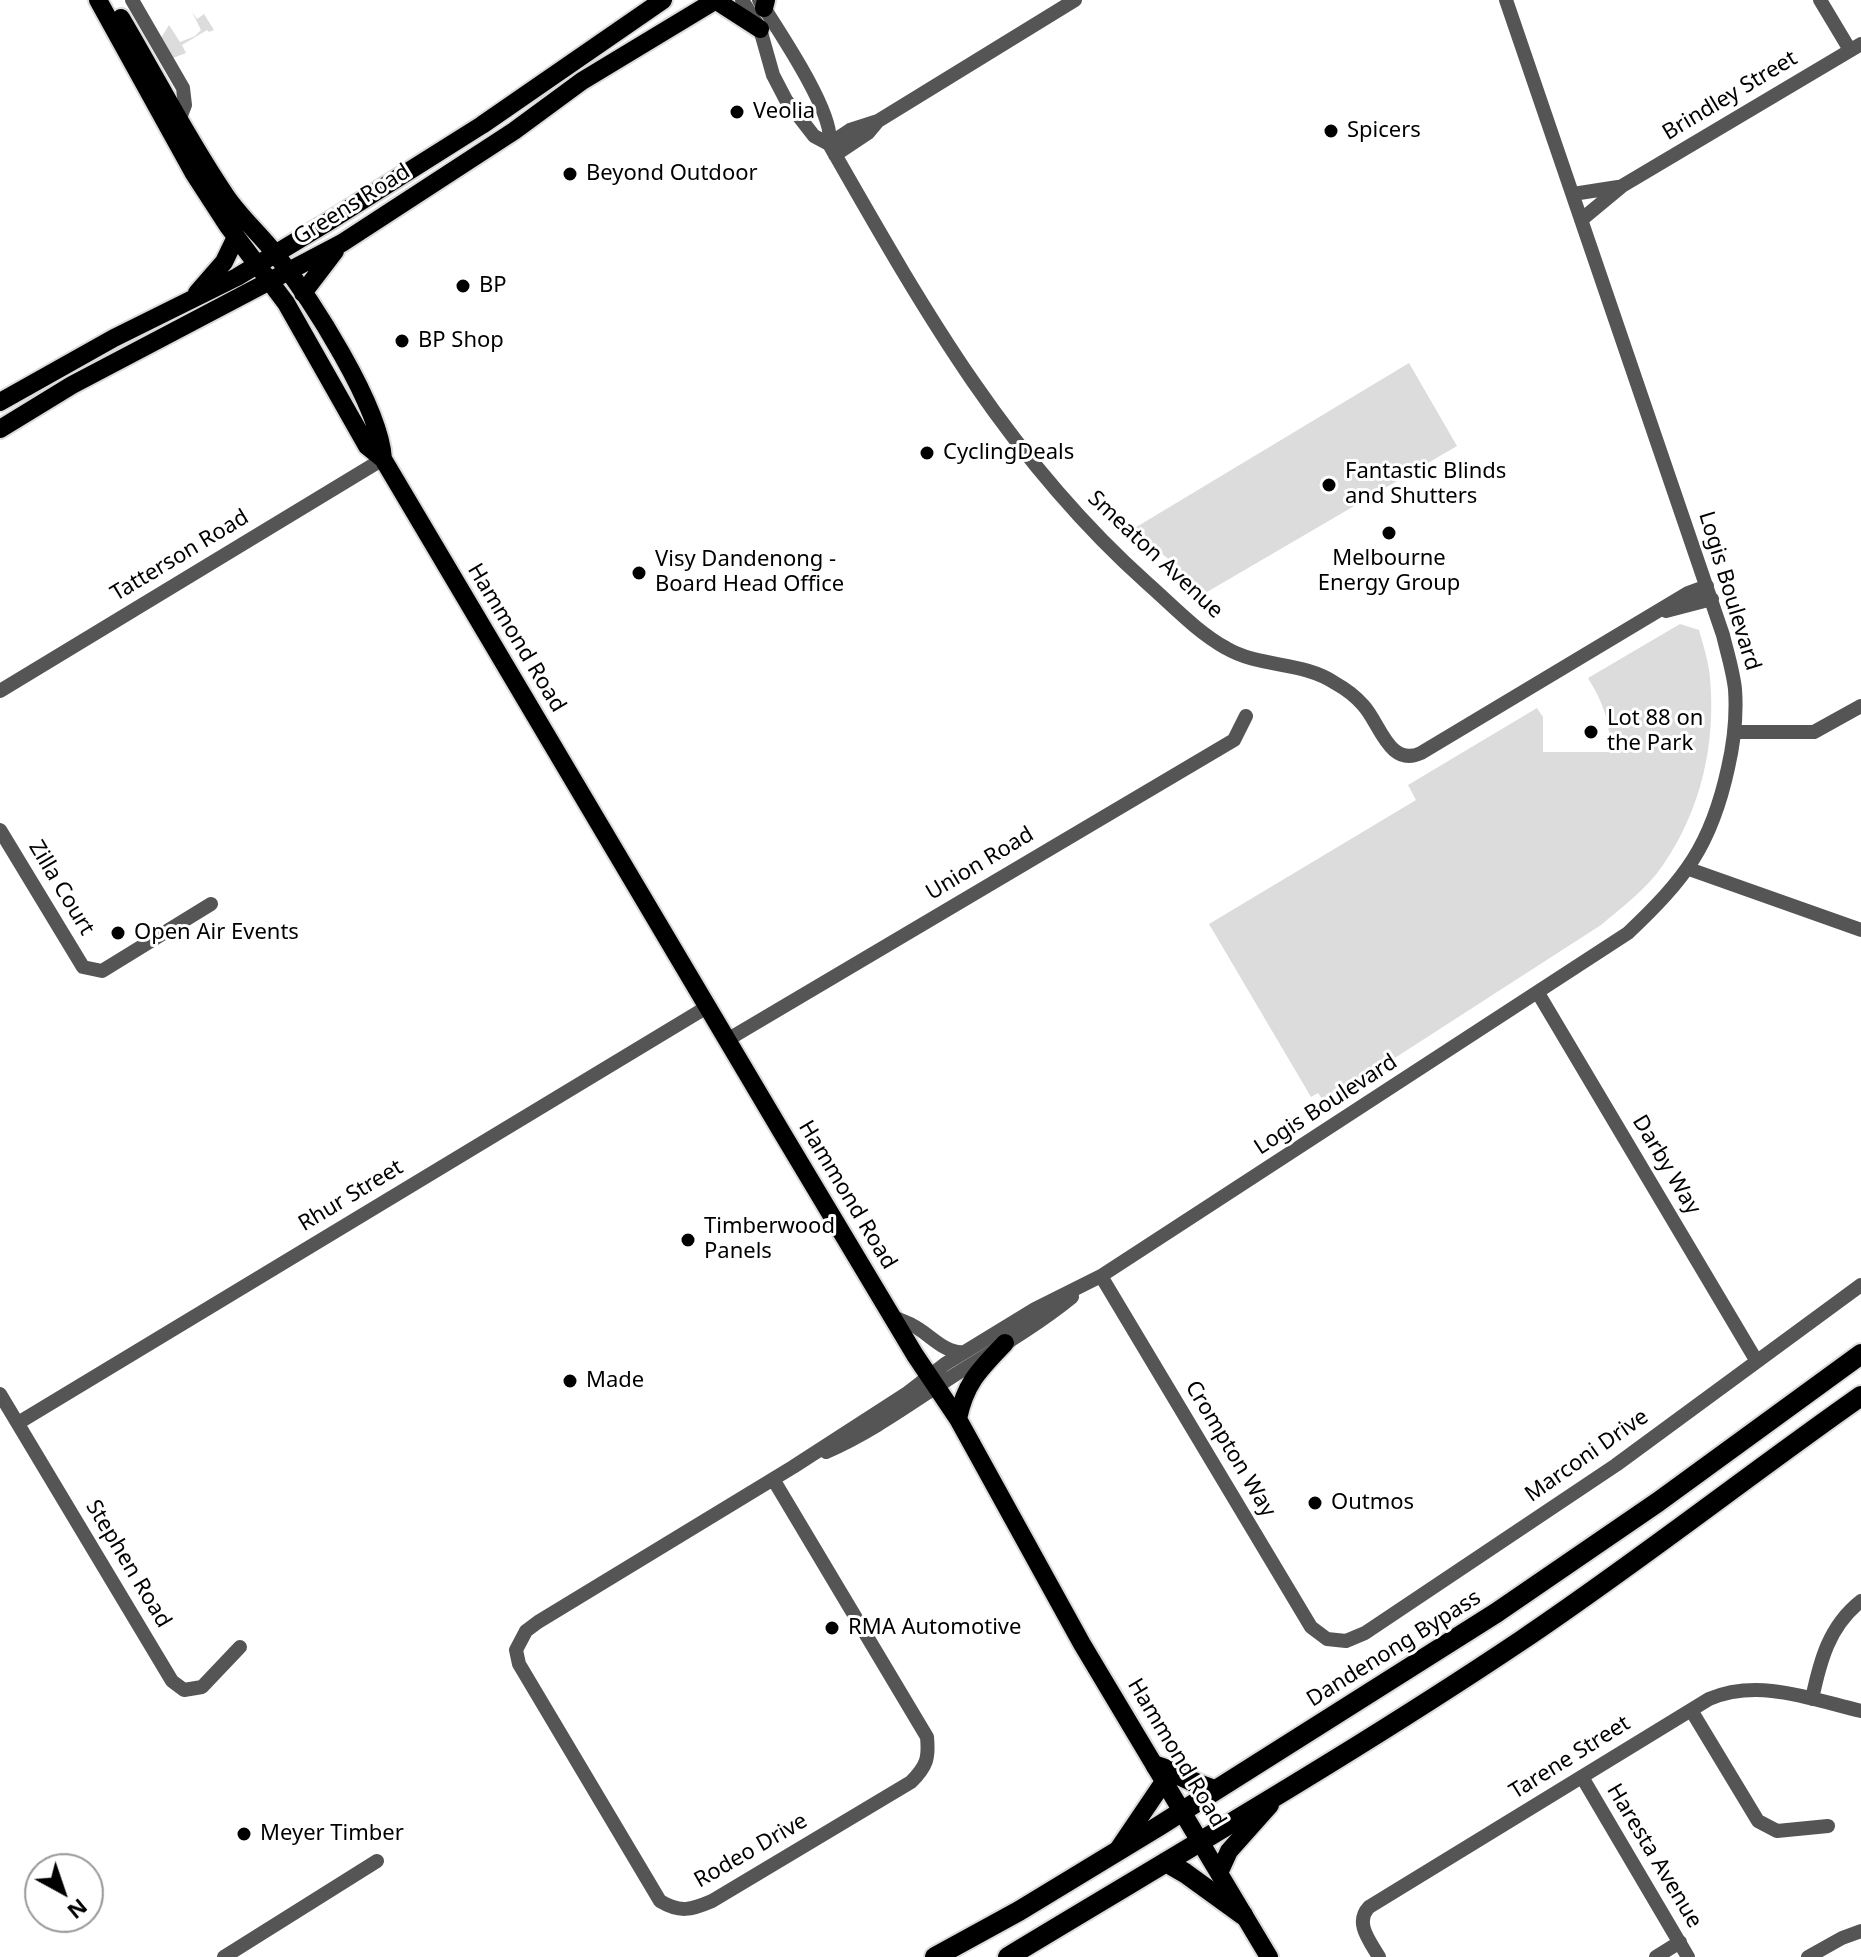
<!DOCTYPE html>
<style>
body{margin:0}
#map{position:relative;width:1861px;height:1957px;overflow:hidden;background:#fff;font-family:"Noto Sans",sans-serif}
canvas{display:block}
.north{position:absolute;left:24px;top:1853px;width:80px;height:80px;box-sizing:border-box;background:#fff;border:2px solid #999;border-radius:50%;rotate:140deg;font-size:22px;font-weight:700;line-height:32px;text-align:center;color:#000}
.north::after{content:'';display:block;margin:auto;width:28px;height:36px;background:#000;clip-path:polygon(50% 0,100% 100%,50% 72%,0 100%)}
</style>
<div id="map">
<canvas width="1861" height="1957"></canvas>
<div class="north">N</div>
</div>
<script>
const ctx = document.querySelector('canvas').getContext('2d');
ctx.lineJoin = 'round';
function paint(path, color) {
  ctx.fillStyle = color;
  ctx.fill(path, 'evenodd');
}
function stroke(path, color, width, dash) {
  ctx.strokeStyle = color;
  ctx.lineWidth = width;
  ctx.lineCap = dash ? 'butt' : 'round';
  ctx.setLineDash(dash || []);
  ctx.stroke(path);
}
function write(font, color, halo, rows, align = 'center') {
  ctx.font = font + ' "Noto Sans",sans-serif';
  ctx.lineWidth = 6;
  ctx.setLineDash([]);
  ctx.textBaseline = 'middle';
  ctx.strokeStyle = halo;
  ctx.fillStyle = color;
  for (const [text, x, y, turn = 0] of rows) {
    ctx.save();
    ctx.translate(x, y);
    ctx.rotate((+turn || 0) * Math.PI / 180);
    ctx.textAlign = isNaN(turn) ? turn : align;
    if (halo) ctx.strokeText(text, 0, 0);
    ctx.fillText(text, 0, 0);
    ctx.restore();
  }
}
paint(new Path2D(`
 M192 12 197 19 204 14 214 30 209 32 207 30 182 45 186 53 173 58 161 38 169 25 180 42 195 36 201 30Z
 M1409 363 1457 446 1207 592 1133 529Z
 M1680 624 1699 630C1703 645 1709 662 1710 678 1716 744 1701 810 1663 865 1647 889 1622 907 1601 925L1325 1103 1318 1093 1311 1097 1209 924 1416 800 1408 785 1537 708 1543 717V752H1610C1611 724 1603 702 1588 678Z`), '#dcdcdc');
const major = new Path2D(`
 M98 0 193 172 228 226 286 303 367 446 383 459 784 1136 915 1355 958 1419 1082 1644 1269 1957
 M715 0 760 29
 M764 8 766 0
 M121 18C156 77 187 139 226 196 241 218 261 235 277 256 311 299 380 406 383 459
 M197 293 224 262 236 237
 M303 293 335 251
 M0 402 114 338 237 277 328 222 482 125 663 0
 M0 429 72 385 342 243 514 131 582 81 716 0
 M958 1419C965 1383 980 1369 1005 1343
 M1117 1851 1165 1780
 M1219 1873 1229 1851 1270 1805`);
const highway = new Path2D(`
 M1156 1766C1178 1772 1194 1785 1216 1790
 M1166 1862 1185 1873 1243 1915
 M935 1957 1019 1911 1159 1826 1496 1613 1658 1502 1861 1354
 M1008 1957C1180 1853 1355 1752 1522 1640 1638 1562 1747 1476 1861 1396`);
stroke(major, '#dbdbdb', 22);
stroke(highway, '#dbdbdb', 24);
stroke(new Path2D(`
 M132 0 183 88 185 105 180 118
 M742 0 760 29 773 75 786 100 814 136 829 144C921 305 1006 457 1147 583 1172 605 1197 632 1226 648 1260 668 1302 661 1335 683 1344 688 1356 697 1363 705 1380 723 1389 768 1421 753L1688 593 1707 586
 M759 0C776 27 837 116 829 144
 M1820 0 1850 50
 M829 144 850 130 878 121
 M835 155 868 133 878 121 1075 0
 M1573 194 1618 187
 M1581 220 1622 186 1861 44
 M1666 611 1712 599
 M0 691 383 459
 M1736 732H1814L1861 706
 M0 830 83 967 102 971 211 904
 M1689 869 1861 930
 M1538 993 1756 1360
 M727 1040 1234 740 1246 716
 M1101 1276 1311 1627 1327 1639 1346 1641 1365 1633 1616 1465 1861 1285
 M893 1317C900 1320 906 1322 912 1325 929 1333 944 1354 964 1352
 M0 1394 172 1681 184 1690 202 1687 240 1647
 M18 1423 707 1007
 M826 1452C872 1432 911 1403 953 1376 993 1351 1035 1327 1072 1297
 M773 1479 927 1737C929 1758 927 1766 911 1782L712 1901C691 1910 680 1913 660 1901L519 1664 516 1650 526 1631 538 1622 793 1467 906 1394 945 1364 1035 1309 1101 1276 1628 933C1685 879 1711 846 1728 768 1734 742 1737 717 1735 689 1733 671 1727 652 1723 635L1506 0
 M1812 1699C1820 1661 1829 1626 1861 1601
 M1691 1710 1758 1821 1777 1831 1828 1826
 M1582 1777 1688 1957
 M224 1957 377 1861
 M1379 1957C1370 1941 1354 1923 1369 1907L1709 1699C1759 1678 1811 1699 1861 1711
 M1656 1957 1680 1942
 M1808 1957 1842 1938 1861 1931`), '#555', 14);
stroke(major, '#000', 18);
stroke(highway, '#000', 20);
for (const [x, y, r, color] of [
 [737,112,8,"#000"],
 [1331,131,8,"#000"],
 [570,174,8,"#000"],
 [463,286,8,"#000"],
 [402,341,8,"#000"],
 [927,453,8,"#000"],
 [1329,485,8,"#000"],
 [1389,533,8,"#000"],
 [639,573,8,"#000"],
 [1591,732,8,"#000"],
 [118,933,8,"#000"],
 [688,1240,8,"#000"],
 [570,1381,8,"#000"],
 [1315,1503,8,"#000"],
 [832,1628,8,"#000"],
 [244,1834,8,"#000"]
]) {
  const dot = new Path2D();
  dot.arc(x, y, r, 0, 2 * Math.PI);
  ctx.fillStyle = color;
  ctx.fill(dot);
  stroke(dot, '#fff', 3);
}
write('22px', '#000', '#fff', [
 ["Brindley Street",1730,96,-31],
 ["Greens Road",352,205,-32],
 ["Smeaton Avenue",1155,555,43],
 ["Tatterson Road",180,556,-31],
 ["Logis Boulevard",1729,591,73],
 ["Hammond Road",516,638,59],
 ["Union Road",980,864,-31],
 ["Zilla Court",61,888,59],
 ["Logis Boulevard",1326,1105,-33],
 ["Darby Way",1666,1165,59],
 ["Hammond Road",847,1195,59],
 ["Rhur Street",351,1196,-31],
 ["Crompton Way",1230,1449,59],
 ["Marconi Drive",1587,1456,-35],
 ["Stephen Road",128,1564,59],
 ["Dandenong Bypass",1394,1649,-32],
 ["Hammond Road",1176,1753,59],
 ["Tarene Street",1570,1758,-32],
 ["Rodeo Drive",751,1851,-30],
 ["Haresta Avenue",1654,1856,59]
]);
write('22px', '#000', '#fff', [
 ["Veolia",753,112],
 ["Spicers",1347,131],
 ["Beyond Outdoor",586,174],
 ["BP",479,286],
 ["BP Shop",418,341],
 ["CyclingDeals",943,453],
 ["Fantastic Blinds",1345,472],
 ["and Shutters",1345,497],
 ["Melbourne",1389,559,"center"],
 ["Energy Group",1389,584,"center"],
 ["Visy Dandenong -",655,560],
 ["Board Head Office",655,585],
 ["Lot 88 on",1607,719],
 ["the Park",1607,744],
 ["Open Air Events",134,933],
 ["Timberwood",704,1227],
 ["Panels",704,1252],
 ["Made",586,1381],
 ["Outmos",1331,1503],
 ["RMA Automotive",848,1628],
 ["Meyer Timber",260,1834]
], 'left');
</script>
